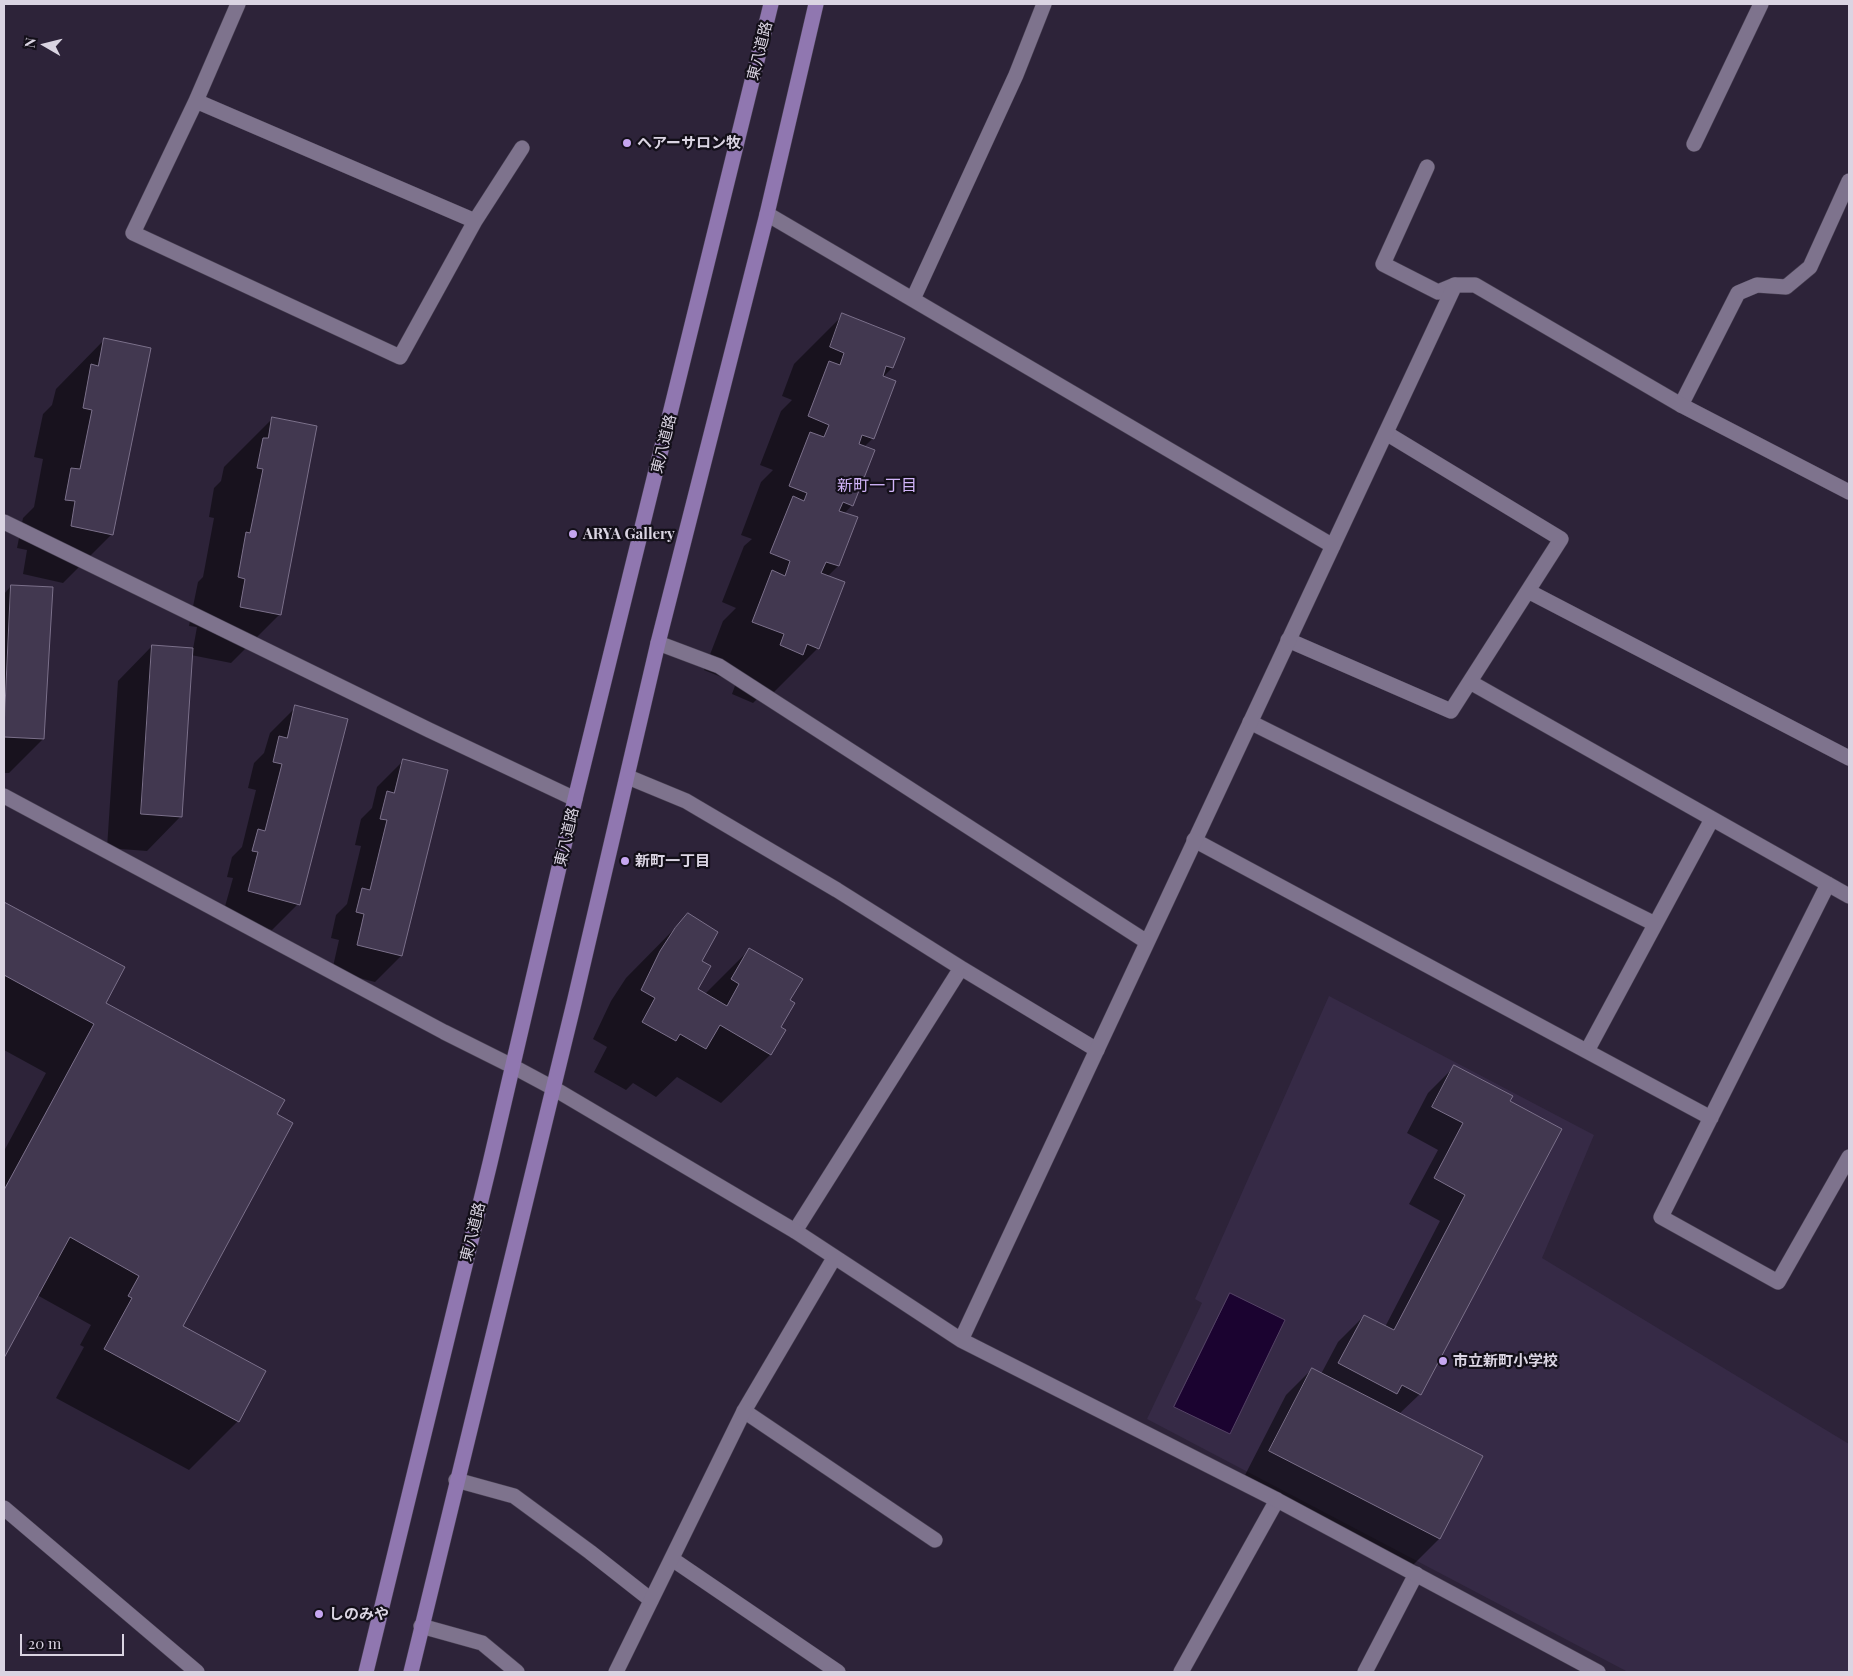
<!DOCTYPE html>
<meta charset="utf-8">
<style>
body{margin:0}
#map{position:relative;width:1853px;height:1676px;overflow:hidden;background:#2d2339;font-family:"Playfair Display",serif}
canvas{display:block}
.frame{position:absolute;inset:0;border:5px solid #dad4e2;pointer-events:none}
.north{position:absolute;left:20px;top:20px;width:50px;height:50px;-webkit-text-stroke:4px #130f19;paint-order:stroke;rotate:278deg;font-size:14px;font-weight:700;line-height:20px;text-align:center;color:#dad4e2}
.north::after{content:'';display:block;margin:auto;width:18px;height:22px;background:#dad4e2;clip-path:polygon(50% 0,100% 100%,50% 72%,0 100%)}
.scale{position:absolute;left:20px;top:1634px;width:104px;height:22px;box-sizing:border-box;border:2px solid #dad4e2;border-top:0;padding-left:6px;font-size:15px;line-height:18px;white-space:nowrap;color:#dad4e2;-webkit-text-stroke:4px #130f19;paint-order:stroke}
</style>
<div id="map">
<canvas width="1853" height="1676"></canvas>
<div class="frame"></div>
<div class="north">N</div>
<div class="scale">20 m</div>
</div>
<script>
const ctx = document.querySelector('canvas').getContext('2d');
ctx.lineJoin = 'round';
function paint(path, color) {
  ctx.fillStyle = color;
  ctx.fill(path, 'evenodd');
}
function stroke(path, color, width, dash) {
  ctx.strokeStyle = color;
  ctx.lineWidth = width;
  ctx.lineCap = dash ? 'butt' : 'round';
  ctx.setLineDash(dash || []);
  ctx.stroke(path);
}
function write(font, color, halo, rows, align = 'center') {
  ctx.font = font + ' "Playfair Display","Noto Sans JP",serif';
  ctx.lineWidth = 4.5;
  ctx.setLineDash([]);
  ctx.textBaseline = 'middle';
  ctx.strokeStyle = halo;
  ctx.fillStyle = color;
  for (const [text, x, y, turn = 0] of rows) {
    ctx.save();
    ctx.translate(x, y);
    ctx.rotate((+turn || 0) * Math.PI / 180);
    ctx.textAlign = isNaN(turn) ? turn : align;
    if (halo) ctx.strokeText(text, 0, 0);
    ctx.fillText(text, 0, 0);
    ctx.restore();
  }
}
paint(new Path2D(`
 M1329 996 1594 1135 1542 1258 1849 1444V1672H1628L1147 1419 1202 1303 1195 1299Z`), '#362a46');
const water = new Path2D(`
 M1230 1293 1285 1320 1230 1434 1174 1407Z`);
paint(water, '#1b0330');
stroke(water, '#544265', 1);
paint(new Path2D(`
 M843 315 892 368 883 377 873 438 864 447 852 505 844 514 838 566 827 577 818 648 769 697 762 694 753 703 732 694 736 683 704 670 723 621 736 608 722 602 744 546 752 539 741 535 761 482 773 470 760 465 781 411 792 400 782 396 794 364Z
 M104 340 112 534 63 583 23 574 27 550 17 548 23 518 34 507 43 459 34 457 43 414 52 405 56 389Z
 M273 418 280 614 231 663 191 655 181 816 147 851 107 848 118 681 152 646 193 649 197 627 189 626 198 582 203 577 214 518 209 517 214 488 221 481 224 467Z
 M11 586 43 739 9 773H4V594Z
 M296 707 298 904 272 930 222 917 233 878 227 877 232 857 242 847 256 790 248 788 254 763 264 753 270 733Z
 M403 761 401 956 375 982 332 971 339 940 331 938 336 915 347 904 361 846 355 845 361 819 372 808 377 787Z
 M4 904 124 968 104 1004 275 1115 181 1326 238 1421 189 1470 56 1398 84 1347 80 1345 91 1325 37 1295 4 1356V1151L46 1073 4 1050Z
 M688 915 701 961 696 989 705 994 749 950 788 1000 779 1027 785 1030 770 1055 721 1103 677 1077 656 1097 633 1083 626 1090 594 1072 607 1047 593 1039 611 1001 626 978Z
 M1454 1067 1511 1097 1420 1394 1399 1414 1481 1457 1439 1539 1413 1565 1244 1477 1286 1395 1312 1369 1321 1374 1338 1342 1364 1316 1385 1327 1440 1221 1409 1204 1438 1150 1407 1133 1428 1093Z`), '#0007');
const building = new Path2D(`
 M842 313 905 338 893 368 886 366 883 376 896 381 874 439 862 435 859 444 875 450 853 506 843 502 839 511 858 517 839 566 826 562 821 573 845 582 819 649 807 644 803 655 780 645 784 634 752 622 772 570 785 576 790 561 770 553 793 496 804 501 807 493 789 486 810 432 824 437 829 425 808 416 829 361 840 365 844 353 830 347Z
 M104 338 151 348 113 535 71 526 75 501 65 500 71 468 80 469 92 410 83 408 91 364 98 366Z
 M272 417 317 426 281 615 240 607 245 579 238 577 246 532 250 533 263 469 257 468 263 438H268Z
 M11 585 53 587 44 739 4 737Z
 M152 645 193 648 182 817 141 814Z
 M295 705 348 719 300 905 248 891 258 852 252 851 258 829 265 831 282 764 273 762 279 736 287 738Z
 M403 759 448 770 402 956 357 945 364 914 356 912 362 888 370 890 387 820 380 819 387 791 394 793Z
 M4 902 125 967 106 1003 285 1100 277 1114 293 1123 183 1326 266 1371 239 1422 104 1349 132 1298 128 1296 139 1276 70 1237 4 1358V1190L94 1024 4 975Z
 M688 913 718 932 702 961 711 966 698 989 727 1006 739 984 731 979 749 948 803 979 790 1000 795 1003 781 1027 786 1030 771 1055 720 1025 706 1049 680 1034 676 1041 642 1022 655 998 641 990 660 951 675 928Z
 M1454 1065 1513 1096 1510 1101 1562 1129 1421 1395 1402 1385 1397 1394 1338 1363 1364 1315 1394 1330 1465 1195 1434 1178 1463 1123 1432 1107Z
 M1312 1368 1483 1456 1440 1539 1269 1451Z`);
paint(building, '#423850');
stroke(building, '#7b708a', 1);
const service = new Path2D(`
 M1694 144 1761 4
 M1427 167 1383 264 1438 292 1455 285
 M1681 405 1738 293 1757 285 1786 287 1810 267 1849 181
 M4 522 429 730 575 799
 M1528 591 1849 758
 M1288 640 1451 711 1561 539 1386 433
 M1470 682 1849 896
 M1250 722 1655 924
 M628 777 686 801 837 890 961 968 1097 1050
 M1194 840 1711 1118
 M1828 884 1661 1217 1778 1282 1849 1157
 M1587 1051 1712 819
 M795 1231 961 968
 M744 1411 935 1540
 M456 1480 514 1496 590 1552 651 1600
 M672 1559 838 1672
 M421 1626 482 1643 517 1672
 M1181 1672 1277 1500
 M1365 1672 1416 1574`);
const minor = new Path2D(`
 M238 4 196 101 133 233 400 357 475 221 522 148
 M196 101 475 221
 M767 214 1333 546
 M913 299 1016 75 1044 4
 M658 643 719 666 1147 942
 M4 796 444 1032 512 1066 553 1088 795 1231 961 1340 1277 1500 1598 1672
 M961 1340 1455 285H1475L1681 405 1849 492
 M4 1508 197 1672
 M616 1672 744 1411 834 1258`);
const primary = new Path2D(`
 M366 1672 490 1163 575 799 771 4
 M411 1672 574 1003 658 643 767 214 816 4`);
stroke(service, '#484052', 16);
stroke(minor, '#484052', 16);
stroke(primary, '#484052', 16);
stroke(service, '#7e738d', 15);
stroke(minor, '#7e738d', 15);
stroke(primary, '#9077b0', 15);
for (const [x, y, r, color] of [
 [627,143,5,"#c6a6f0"],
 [573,534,5,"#c6a6f0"],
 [625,861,5,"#c6a6f0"],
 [1443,1361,5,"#c6a6f0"],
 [319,1614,5,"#c6a6f0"]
]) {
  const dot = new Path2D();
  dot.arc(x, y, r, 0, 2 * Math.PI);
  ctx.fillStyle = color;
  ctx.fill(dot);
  stroke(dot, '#130f19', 2);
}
write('15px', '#dad4e2', '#130f19', [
 ["東八道路",760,51,-76],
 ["東八道路",664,444,-76],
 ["東八道路",567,837,-77],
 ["東八道路",473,1232,-76]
]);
write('bold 15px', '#dad4e2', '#130f19', [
 ["ヘアーサロン牧",637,143],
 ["ARYA Gallery",583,534],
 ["新町一丁目",635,861],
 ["市立新町小学校",1453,1361],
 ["しのみや",329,1614]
], 'left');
write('16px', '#d2b5fa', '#130f19', [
 ["新町一丁目",877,486]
]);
</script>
